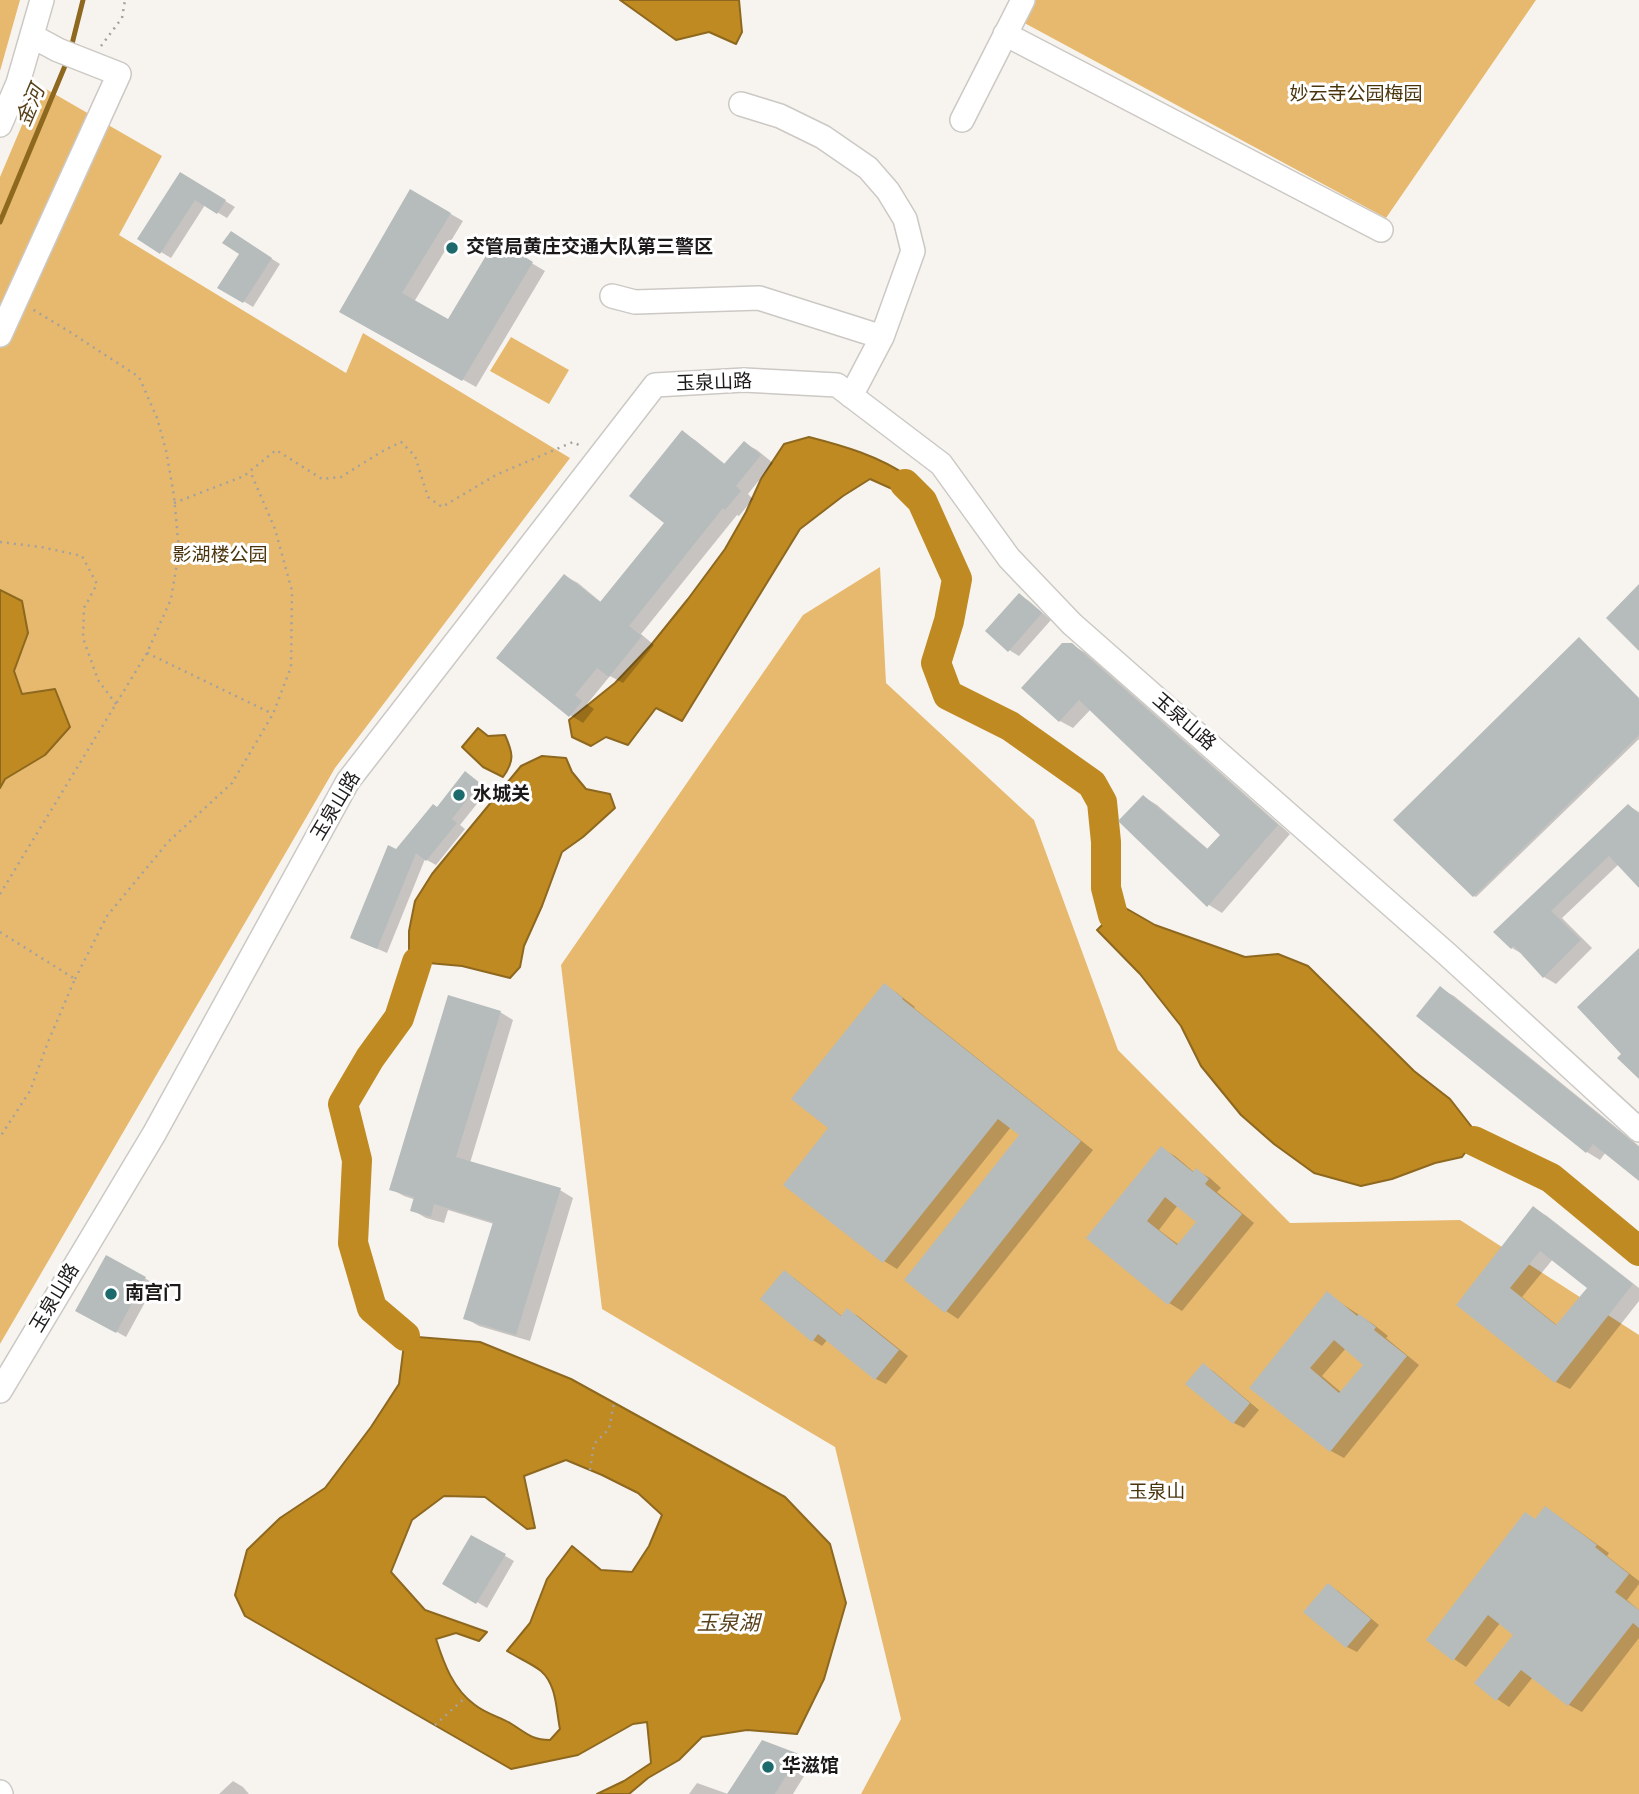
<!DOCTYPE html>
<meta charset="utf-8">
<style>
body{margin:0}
canvas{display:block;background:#f7f4f0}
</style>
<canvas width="1639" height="1794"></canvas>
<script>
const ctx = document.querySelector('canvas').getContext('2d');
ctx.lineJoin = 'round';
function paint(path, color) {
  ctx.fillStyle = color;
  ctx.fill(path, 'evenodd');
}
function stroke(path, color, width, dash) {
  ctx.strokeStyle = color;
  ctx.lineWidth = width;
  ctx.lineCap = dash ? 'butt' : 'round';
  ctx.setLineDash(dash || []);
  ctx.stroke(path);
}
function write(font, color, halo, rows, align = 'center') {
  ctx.font = font + ' Rubik,"Noto Sans SC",sans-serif';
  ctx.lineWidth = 6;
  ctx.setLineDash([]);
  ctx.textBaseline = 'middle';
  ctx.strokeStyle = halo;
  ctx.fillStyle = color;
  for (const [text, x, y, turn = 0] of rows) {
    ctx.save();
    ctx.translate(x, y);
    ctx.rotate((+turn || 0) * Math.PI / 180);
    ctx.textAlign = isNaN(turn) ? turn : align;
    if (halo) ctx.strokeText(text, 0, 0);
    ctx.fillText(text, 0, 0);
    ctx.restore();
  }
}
paint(new Path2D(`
 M0 0H20L0 71Z
 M1027 0H1536L1386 218 1017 19Z
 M39 85 162 156 119 235 346 373 363 333 570 458 335 768 0 1344V177Z
 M511 337 569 370 549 404 490 371Z
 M880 567 886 683 1034 820 1118 1050 1290 1223 1460 1220 1639 1335V1794H861L901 1719 835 1447 602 1309 561 965 803 615Z`), '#e7b96e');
const water = new Path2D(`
 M620 0H739L742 32 736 44 709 32 676 40Z
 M809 437C844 446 879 456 909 477L899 492 870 479 843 496 800 529 682 721 656 708 628 745 606 737 591 746 572 737 569 720 615 683 651 645 688 599 725 549 746 512 761 479 784 444Z
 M0 590 22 601 28 633 14 671 22 694 55 689 70 727 45 755 5 779 0 788Z
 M478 728 488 736 505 735C513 753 515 760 503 777L483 767 462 747Z
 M542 756 566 758 572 772 586 789 610 794 615 808 583 837 562 852 542 906 524 946 520 967 510 978 462 966 417 962 409 955V931L415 901 432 874 521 766Z
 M1122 906 1155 925 1245 957 1278 954 1308 966 1414 1071 1450 1099 1478 1135 1462 1157 1435 1163 1392 1179 1361 1186 1314 1173 1274 1144 1241 1115 1201 1066 1181 1026 1140 974 1097 930Z
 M405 1336 480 1342 571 1379 785 1497 830 1544 846 1603 824 1679 797 1734 747 1730 702 1737 679 1760 648 1778 629 1794H597L624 1781 651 1763 647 1722 633 1724 578 1755 511 1769 245 1616 235 1595 247 1550 280 1518 325 1488 371 1427 399 1384ZM566 1460 602 1475 638 1493 662 1515 649 1546 632 1572 601 1570 572 1546 547 1579 530 1623 507 1651C518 1658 531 1663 541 1671 557 1685 556 1710 560 1729L550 1740C531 1740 525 1732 510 1723 499 1717 485 1713 475 1705 453 1689 444 1664 436 1639L456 1633 479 1641 487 1632 425 1610 391 1572 412 1520 444 1496 485 1497 527 1529 535 1528 524 1476Z`);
paint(water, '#bf8a22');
stroke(water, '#8e681f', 2);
paint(new Path2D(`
 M181 174 235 207 227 218 205 205 171 258 139 239Z
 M411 191 463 221 414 302 448 321 496 242 545 271 476 387 341 311Z
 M241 239 280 264 253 307 220 287 241 254Z
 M682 433 695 440 726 465 744 443 757 450 773 463 748 494 753 499 739 516 737 515 641 634 654 645 623 683 610 676 587 704 594 709 583 723 570 715 565 576 578 583 602 603 666 523Z
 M1020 595 1029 601 1051 620 1019 656 1009 650Z
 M1072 645 1086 653 1290 834 1222 913 1209 905 1120 820 1144 797 1157 805 1209 850 1223 834 1091 709 1073 728 1060 721Z
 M1639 699V739L1476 897 1474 896Z
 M474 779 488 790 460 825 465 829 436 865 425 859 387 953 352 938 397 851Z
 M1629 806 1639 812V885L1619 864 1562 918 1592 948 1556 984 1544 977 1524 955 1512 948Z
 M885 985 897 993 915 1007 914 1008 1093 1150 958 1319 946 1311 1022 1135 1011 1127 897 1269 884 1261 831 1128Z
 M1441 989 1454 996 1639 1146V1179L1606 1152 1600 1160 1587 1152Z
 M500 1012 513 1020 470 1163 560 1190 573 1198 530 1341 479 1326 465 1318 494 1224 448 1210 444 1223 426 1218 412 1210 416 1200 404 1196 391 1189Z
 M1162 1149 1175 1156 1195 1173 1197 1171 1210 1178 1221 1188 1217 1192 1254 1223 1182 1311 1169 1303 1089 1238ZM1178 1205 1199 1221 1179 1245 1159 1230Z
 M1534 1208 1547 1216 1639 1288V1301L1570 1389 1556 1382 1458 1304ZM1553 1259 1589 1288 1558 1326 1522 1297Z
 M107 1257 155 1284 126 1337 78 1310Z
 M784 1272 794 1278 843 1317 848 1311 858 1316 908 1356 886 1384 876 1379 827 1340 822 1346 813 1340Z
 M1327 1294 1373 1324 1388 1336 1386 1338 1419 1365 1344 1458 1331 1451 1252 1387ZM1346 1348 1366 1365 1342 1393 1322 1376Z
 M1203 1365 1213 1371 1259 1410 1244 1428 1234 1423Z
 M1558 1516 1609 1553 1607 1556 1639 1581V1584L1627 1600 1639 1610V1638L1582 1712 1569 1705 1533 1677 1509 1707 1497 1699 1516 1635 1500 1623 1466 1667 1454 1659 1536 1520Z
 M472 1537 514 1561 487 1608 445 1583Z
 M1328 1585 1338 1591 1379 1625 1357 1652 1347 1647 1305 1612Z
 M763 1742 799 1755 812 1763 793 1794H729Z
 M233 1781 243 1787 249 1794H219Z
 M697 1783 728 1794H689Z`), '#0003');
stroke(new Path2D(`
 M71 48 83 0
 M0 222 67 61`), '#8e681f', 5);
stroke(new Path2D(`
 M905 484 922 501 957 579 949 621 936 663 948 695 1010 726 1092 784 1102 802 1106 842V888L1113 915
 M1474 1141 1551 1178 1639 1251
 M405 1336 372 1308 353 1243 357 1160 343 1104 370 1058 399 1018 417 962`), '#bf8a22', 30);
paint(new Path2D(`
 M180 172 226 200 217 214 195 200 160 254 137 239Z
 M410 189 451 213 402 293 448 319 496 239 533 262 462 381 339 312Z
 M231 231 272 258 243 303 217 288 239 254 222 243Z
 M682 430 724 464 744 441 761 455 736 486 741 491 725 510 723 508 629 626 642 636 609 677 597 668 575 695 582 701 569 717 496 658 564 574 600 602 664 523 629 496Z
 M1639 584V651L1606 618Z
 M1019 593 1042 613 1008 652 985 631Z
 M1579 637 1639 698V735L1473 897 1393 820Z
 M1062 643H1072L1278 825 1207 907 1118 821 1143 795 1207 849 1220 835 1079 700 1059 722 1021 688Z
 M465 771 480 783 452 819 457 823 426 861 416 853 377 949 350 938 388 845 396 849 433 804 437 807Z
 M1628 804 1639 814V888L1609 856 1551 911 1581 940 1543 978 1514 946 1511 949 1493 932Z
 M1639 948V1079L1617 1058 1621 1054 1577 1007Z
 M884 983 903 998 902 999 1081 1141 945 1313 904 1280 1019 1135 998 1119 883 1263 783 1185 828 1128 791 1099Z
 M1440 986 1639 1147V1181L1593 1144 1586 1153 1416 1016Z
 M448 995 501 1011 456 1157 561 1188 516 1335 463 1319 493 1222 434 1204 431 1217 410 1211 414 1197 389 1190Z
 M1161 1146 1193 1172 1196 1168 1209 1179 1205 1184 1242 1214 1168 1305 1086 1238ZM1165 1197 1196 1222 1177 1245 1147 1221Z
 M1533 1206 1633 1284 1555 1383 1456 1305ZM1540 1251 1587 1288 1556 1325 1510 1288Z
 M106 1255 146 1277 116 1333 75 1311Z
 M784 1270 841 1316 847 1308 899 1350 875 1380 818 1334 812 1342 760 1299Z
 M1327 1291 1357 1316 1359 1314 1376 1327 1374 1330 1407 1356 1330 1452 1249 1388ZM1334 1340 1363 1365 1339 1393 1310 1368Z
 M1203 1363 1250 1403 1233 1424 1185 1384Z
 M1545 1506 1597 1545 1595 1547 1629 1574 1615 1592 1639 1610V1628L1633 1623 1568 1706 1521 1670 1496 1701 1474 1683 1513 1635 1488 1615 1453 1661 1426 1640 1525 1512 1535 1519Z
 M471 1535 506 1554 476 1604 442 1584Z
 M1328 1583 1371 1619 1346 1648 1303 1612Z
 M762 1740 799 1754 775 1794H727Z`), '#b6bcbc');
const minor = new Path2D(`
 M1005 34 1381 230
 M741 104 780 116 823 137 868 168 888 191 905 219 913 251 882 337 851 396
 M962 120 1023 0
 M0 125 18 83 42 0
 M612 296 635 302 759 298 882 337
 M0 335 119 74 58 50 32 36
 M0 1391 154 1134 348 781 655 385 744 380 837 385 941 464 1009 558 1072 624 1448 955 1639 1130
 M0 1792 1 1794`);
stroke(minor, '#ccc9c5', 26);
stroke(new Path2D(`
 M101 46 122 18 125 0
 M174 503 244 476 276 450 322 479 341 477 381 452 401 442 415 456 428 497 442 507 496 475 573 442 581 446
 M0 542 41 547 82 556 97 584 84 608 83 638 98 680 116 704
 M147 653 273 714
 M0 894 147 653 171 599 179 551 174 496 166 450 157 418 139 377 70 332 32 309
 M0 932 75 979 48 1042 30 1091 0 1137
 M75 979 107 916 168 842 232 783 273 714 291 667 292 591 275 529 250 471
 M590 1470 594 1444 609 1429 614 1403
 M435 1725 466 1697`), '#a4a29f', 2.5, [2, 5]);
stroke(minor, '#fff', 23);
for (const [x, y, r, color] of [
 [452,248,7,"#1d6a6d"],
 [459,795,7,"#1d6a6d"],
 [111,1294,7,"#1d6a6d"],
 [768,1767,7,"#1d6a6d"]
]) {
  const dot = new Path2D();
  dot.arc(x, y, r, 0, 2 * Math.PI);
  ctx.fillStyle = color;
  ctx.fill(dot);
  stroke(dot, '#fff', 2.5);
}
write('19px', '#4b350c', '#fff', [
 ["妙云寺公园梅园",1356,95],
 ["影湖楼公园",220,556],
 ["玉泉山",1157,1493]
]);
write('bold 19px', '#1b1a19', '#fff', [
 ["交管局黄庄交通大队第三警区",466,248],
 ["水城关",473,795],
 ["南宫门",125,1294],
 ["华滋馆",782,1767]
], 'left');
write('19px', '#1b1a19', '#fff', [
 ["玉泉山路",714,383,-2],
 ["玉泉山路",1184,722,41],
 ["玉泉山路",336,806,-59],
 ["玉泉山路",55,1298,-59]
]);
write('italic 21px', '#59421b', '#fff', [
 ["金河",31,106,-67],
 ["玉泉湖",728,1624]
]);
</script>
